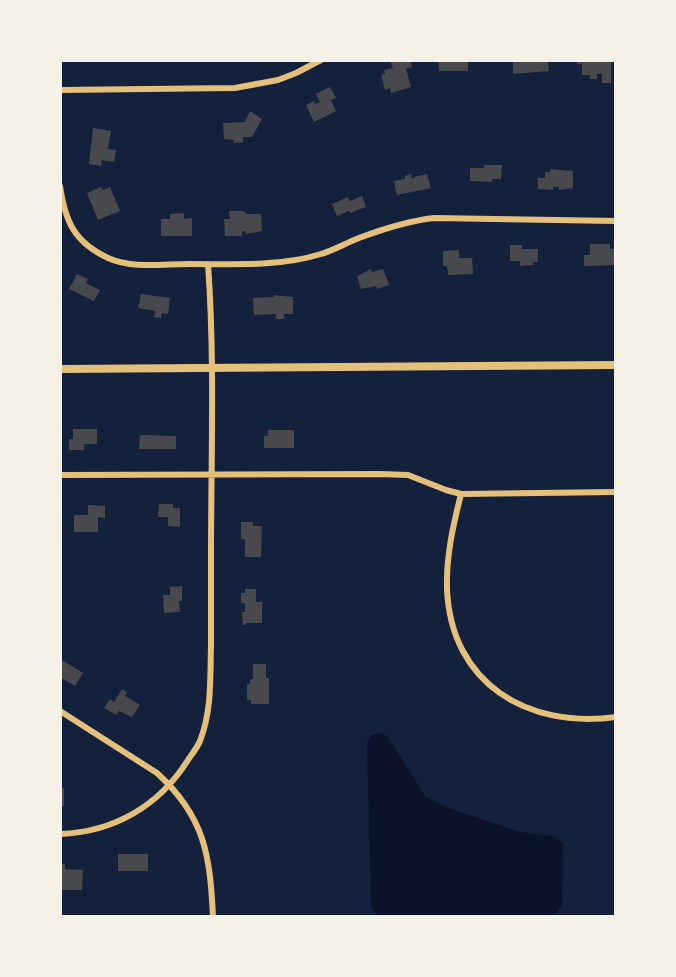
<!DOCTYPE html>
<style>
body{margin:0}
#map{position:relative;width:676px;height:977px;overflow:hidden;background:#14213d;font-family:"IBM Plex Sans",sans-serif}
canvas{display:block}
.frame{position:absolute;inset:0;border:62px solid #f6f1e7;pointer-events:none}
</style>
<div id="map">
<canvas width="676" height="977"></canvas>
<div class="frame"></div>
</div>
<script>
const ctx = document.querySelector('canvas').getContext('2d');
ctx.lineJoin = 'round';
function paint(path, color) {
  ctx.fillStyle = color;
  ctx.fill(path, 'evenodd');
}
function stroke(path, color, width, dash) {
  ctx.strokeStyle = color;
  ctx.lineWidth = width;
  ctx.lineCap = dash ? 'butt' : 'round';
  ctx.setLineDash(dash || []);
  ctx.stroke(path);
}
paint(new Path2D(`
 M381 733 387 736 426 797 448 808 520 832 555 836 563 844 562 906 552 917H380L376 915 371 906 367 743 372 735Z`), '#0b132b');
paint(new Path2D(`
 M390 60H410L412 67 406 69 411 87 391 93 390 88 385 90 381 75 385 74 384 70 393 68Z
 M438 60H468V71H439Z
 M513 60H548L549 71 513 74Z
 M577 60H611V83H602V74H597V79H590V75H582V64H577Z
 M330 87 336 98 331 100 336 111 314 122 306 105 314 101 315 104 320 102 316 94Z
 M250 111 262 119 252 137H243V142L234 143V140L224 139 223 123 245 122Z
 M93 128 111 131 108 149 116 150 114 162 102 160 101 166 89 164Z
 M484 165H502L501 179H492V182L470 181V168H484Z
 M550 169 573 171V188L559 190V187H553V190L538 189V178H545V172H550Z
 M411 174 412 179 414 177 427 174 431 188 397 195 394 181 405 179V176Z
 M101 187 103 190 110 187 120 211 98 220 87 193Z
 M362 196 366 207 350 213 349 211 337 216 332 204 348 197 350 201Z
 M229 211H241L246 212V214H261L262 231 245 234V231H242V236H225L224 219H230Z
 M184 213V219L192 218V236H161V219H170V214Z
 M590 244H610V249H616V265L584 266V255H590Z
 M510 245H522V249H538V262H533V265L520 266V261H510Z
 M459 250V258H472L473 274 448 275 447 266H443V251Z
 M371 269 372 272 383 269 389 285 377 289 376 286 361 289 357 276Z
 M77 274 88 279 86 283 100 290 94 301 69 289Z
 M141 294 170 298 168 314 162 313 161 318 154 317 155 311 138 308Z
 M274 295 293 297V314H284V319H276V314L254 315 253 298 274 297Z
 M73 429H97V444H84V450H69V439H73Z
 M268 430H294V448H264V436H268Z
 M140 435 176 436V449H139Z
 M159 504H173V508H180V527L168 526V517H158Z
 M88 505 105 506V518L98 517V532H74V515H88Z
 M241 522H253V526H262L261 557H245V539H241Z
 M182 586V601H179L180 612 164 613 163 595H170V587Z
 M245 589H256V602H262V623H246V625H243L242 612H245V603H241V593H245Z
 M60 659 83 673 75 686 60 677Z
 M253 664H266V678H269V704H251V700H247V684H250V679H253Z
 M122 689 127 692 125 696 140 705 132 717 119 711 116 715 104 708 110 699 114 702Z
 M60 788H64V806H60Z
 M118 854H148V871H118Z
 M60 864H65V869L83 870 82 890H60Z`), '#48494c');
stroke(new Path2D(`
 M60 90 235 88 278 80 296 73 321 60
 M60 186C65 221 74 242 108 258 132 269 164 264 189 264 233 264 279 267 321 254 334 250 346 243 359 238 383 229 408 221 434 218L616 221
 M60 475 380 474 408 475 446 490 461 494 616 492
 M461 494C453 526 446 556 447 589 451 684 528 729 616 717
 M60 711 157 773C205 817 210 855 213 917
 M60 834C114 832 159 806 188 760 192 754 197 748 200 741 212 710 210 679 211 646 211 616 211 586 211 555 211 458 215 361 208 264`), '#e5c07b', 6);
stroke(new Path2D(`
 M60 369 616 365`), '#e5c07b', 8);
</script>
